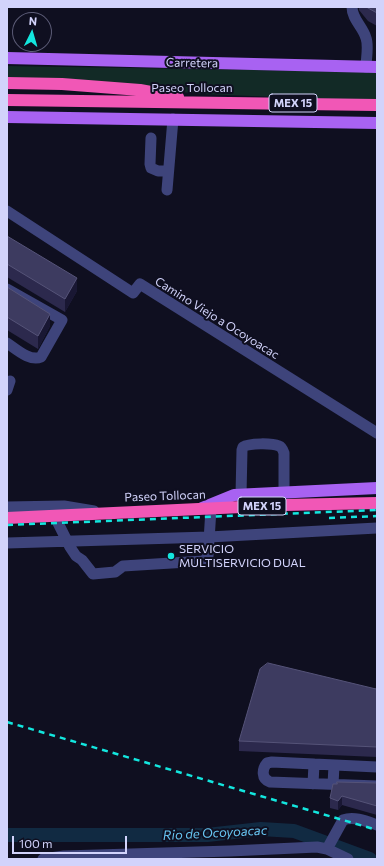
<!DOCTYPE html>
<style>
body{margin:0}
#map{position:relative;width:384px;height:866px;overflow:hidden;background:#0f0f20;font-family:Commissioner,sans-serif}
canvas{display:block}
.frame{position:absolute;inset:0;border:8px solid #d2d3fb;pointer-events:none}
.north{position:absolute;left:12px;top:12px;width:40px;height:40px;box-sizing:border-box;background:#0f0f20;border:1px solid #5d5d78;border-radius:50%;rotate:5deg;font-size:11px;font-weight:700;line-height:16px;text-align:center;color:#d2d3fb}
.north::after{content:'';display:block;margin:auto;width:14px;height:18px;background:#13e6de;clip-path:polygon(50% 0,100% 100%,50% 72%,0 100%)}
.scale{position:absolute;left:12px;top:836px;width:115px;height:18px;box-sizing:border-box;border:2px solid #d2d3fb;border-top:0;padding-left:5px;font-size:12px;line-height:14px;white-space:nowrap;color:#d2d3fb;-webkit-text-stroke:3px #0f0f20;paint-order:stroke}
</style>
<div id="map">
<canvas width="384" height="866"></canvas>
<div class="frame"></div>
<div class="north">N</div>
<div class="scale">100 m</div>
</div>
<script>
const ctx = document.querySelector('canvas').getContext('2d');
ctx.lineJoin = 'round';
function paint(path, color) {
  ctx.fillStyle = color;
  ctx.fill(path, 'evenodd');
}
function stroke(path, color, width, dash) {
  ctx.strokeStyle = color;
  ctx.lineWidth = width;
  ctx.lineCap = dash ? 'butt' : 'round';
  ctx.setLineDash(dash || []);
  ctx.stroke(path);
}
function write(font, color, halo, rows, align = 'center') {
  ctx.font = font + ' Commissioner,sans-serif';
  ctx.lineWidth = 4;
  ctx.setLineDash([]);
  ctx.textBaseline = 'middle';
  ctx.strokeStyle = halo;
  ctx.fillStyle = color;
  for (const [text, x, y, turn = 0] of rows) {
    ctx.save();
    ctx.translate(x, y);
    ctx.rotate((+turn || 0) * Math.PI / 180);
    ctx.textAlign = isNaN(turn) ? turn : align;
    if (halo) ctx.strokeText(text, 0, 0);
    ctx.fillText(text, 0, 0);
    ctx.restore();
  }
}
paint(new Path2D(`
 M7 66 377 72V101L201 94 172 91 7 80Z`), '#122a26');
stroke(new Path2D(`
 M7 835H207L261 829 294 831 370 859`), '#112a42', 14);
stroke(new Path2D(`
 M352 7C352 19 363 27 366 38 369 46 366 59 366 67
 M151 138 150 164 151 168 158 171H168
 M167 190 173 119
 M7 211 133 293 140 284 377 433
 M7 289 62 320 41 357C30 362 16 349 7 343
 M7 390 10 381
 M241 495 242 450 243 447C249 443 272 443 279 446 282 447 283 450 284 453V493
 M7 507 64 506 94 511
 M54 515 70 547 76 556 82 560 93 574 115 572 123 566 204 561 208 556 211 509
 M7 543 209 537 377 528
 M377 767 272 762 267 763C262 769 261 779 270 782L377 786
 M313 784 314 764
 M333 785 334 765
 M327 849 343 820C354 816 366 821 377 825
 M43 859 64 856 230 851 317 847 327 849 348 859`), '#3e447b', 11);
stroke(new Path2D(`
 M7 58 377 67
 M7 117 377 123
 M202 508 234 495 377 488`), '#a862f2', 12);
stroke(new Path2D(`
 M7 83 62 84 140 90 178 97
 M7 100 377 105
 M7 518 284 505 377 503`), '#f157b6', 12);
stroke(new Path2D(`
 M329 518 377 516
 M7 525 377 510
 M7 722 377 830`), '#13e6de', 2.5, [6, 5]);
paint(new Path2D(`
 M359 7H377V26L368 21 359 10Z
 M7 236 77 291 65 312 7 277Z
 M7 287 50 326 38 349 7 330Z
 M377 686V757L239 751V741L376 689Z
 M377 783V815L342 805 338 810 330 808V798L337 784Z`), '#2c294d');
paint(new Path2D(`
 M77 278V291L65 312V299Z
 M50 314V326L38 349V336Z
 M342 796V805L338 810V801Z`), '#191733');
const building = new Path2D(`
 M367 7H377V13L368 8Z
 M7 236 77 278 65 299 7 264Z
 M7 287 50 314 38 336 7 317Z
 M268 663 376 689 377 686V747L239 741 260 669Z
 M337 782 377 783V806L342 796 338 801 330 798 333 784H337Z`);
paint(building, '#3d3b60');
stroke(building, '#555378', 1);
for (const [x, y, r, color] of [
 [171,556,4,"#13e6de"]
]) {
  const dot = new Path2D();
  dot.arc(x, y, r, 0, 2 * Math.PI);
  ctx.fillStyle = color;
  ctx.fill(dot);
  stroke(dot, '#0f0f20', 1.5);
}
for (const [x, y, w] of [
 [293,103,48],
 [262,506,48]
]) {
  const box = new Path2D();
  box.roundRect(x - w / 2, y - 9, w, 18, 3);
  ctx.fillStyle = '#0f0f20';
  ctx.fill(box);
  stroke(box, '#d2d3fb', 1);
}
write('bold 11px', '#d2d3fb', null, [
 ["MEX 15",293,103],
 ["MEX 15",262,506]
]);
write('12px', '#d2d3fb', '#0f0f20', [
 ["Carretera",192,63,1],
 ["Paseo Tollocan",192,88],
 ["Camino Viejo a Ocoyoacac",217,318,32],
 ["Paseo Tollocan",165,496,-2]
]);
write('12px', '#d2d3fb', '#0f0f20', [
 ["SERVICIO",179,549],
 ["MULTISERVICIO DUAL",179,563]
], 'left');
write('italic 13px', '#68c6f3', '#0f0f20', [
 ["Rio de Ocoyoacac",215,833,-3]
]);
</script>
